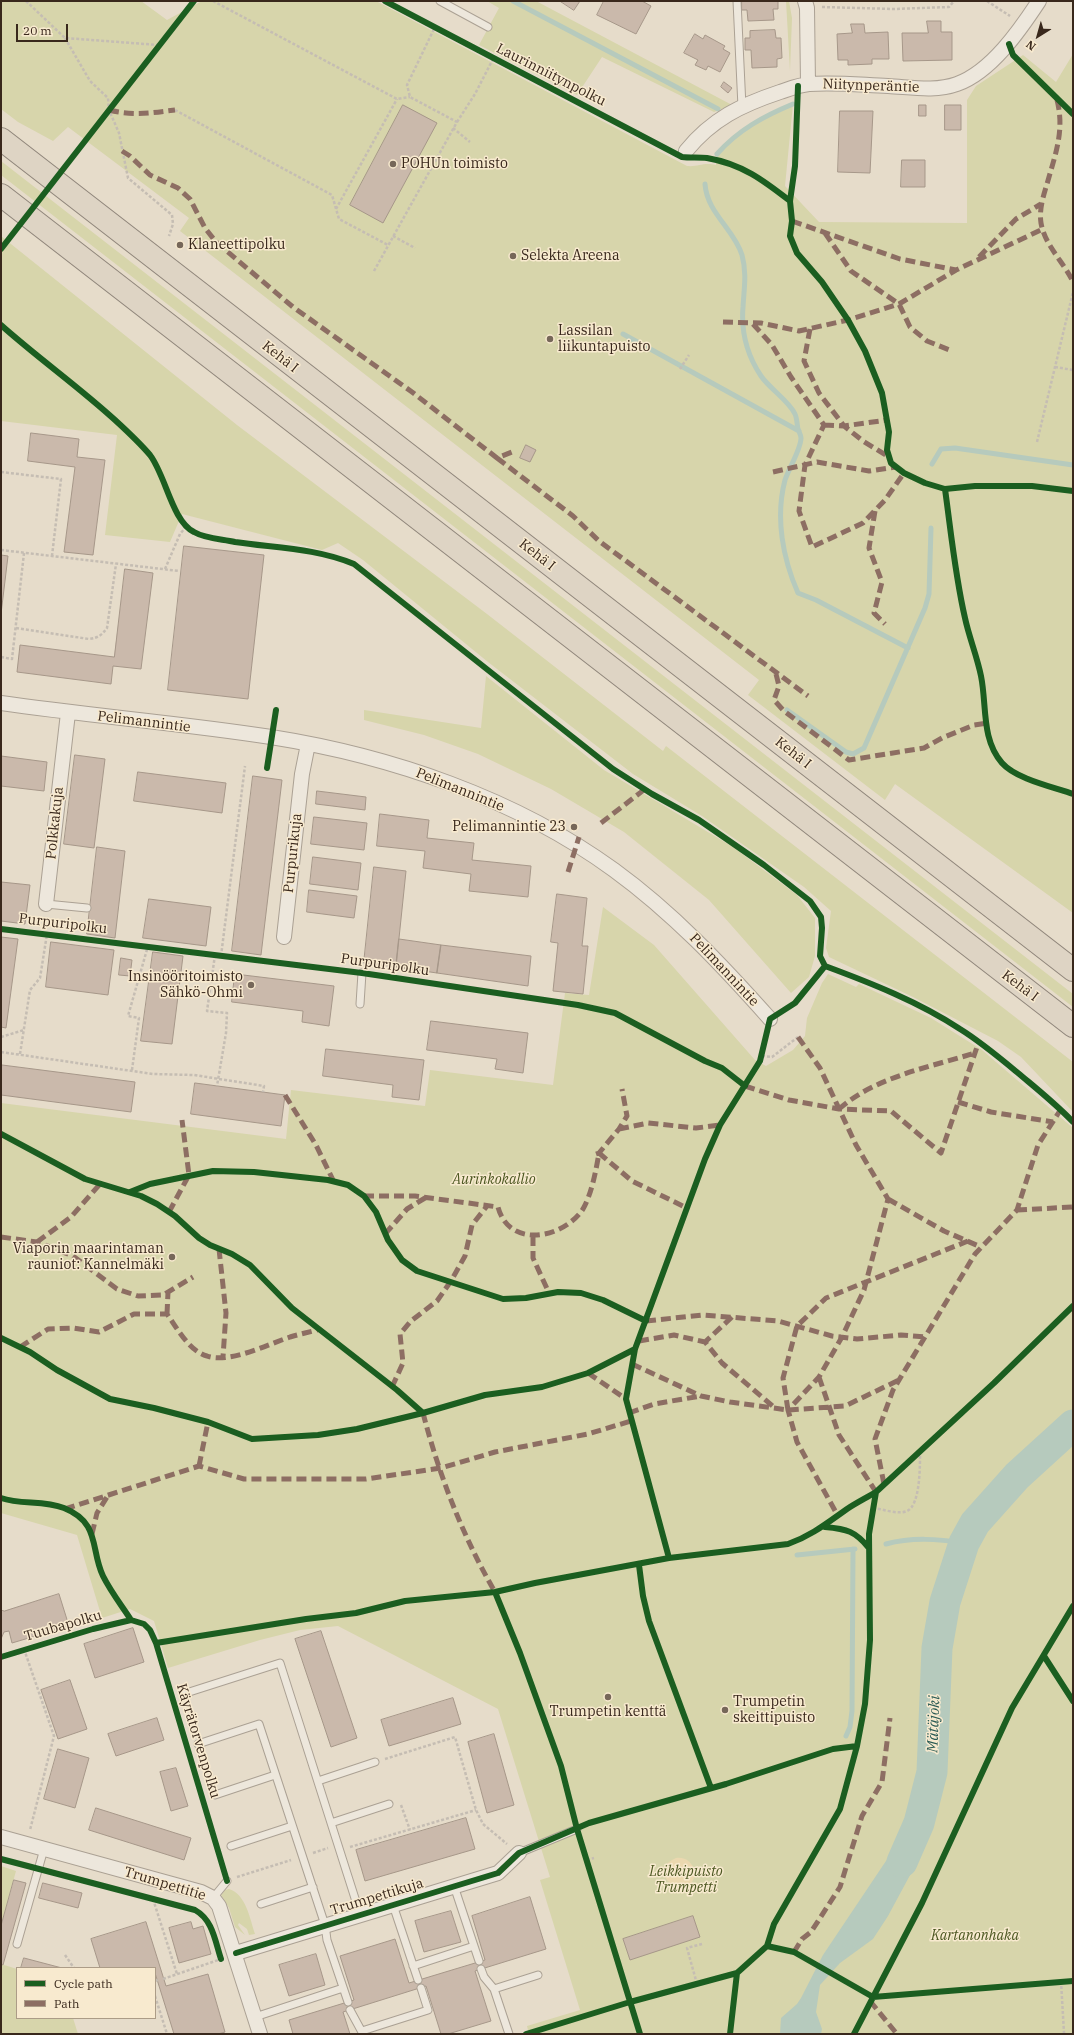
<!DOCTYPE html>
<meta charset="utf-8">
<style>
body{margin:0}
#map{position:relative;width:1074px;height:2035px;overflow:hidden;background:#e6dcca;font-family:"IBM Plex Serif",serif}
canvas{display:block}
.frame{position:absolute;inset:0;border:2px solid #39281c;pointer-events:none}
.legend{position:absolute;left:16px;top:1967px;width:140px;height:52px;box-sizing:border-box;background:#f8eacf;border:1px solid #ac9c87;margin:0;padding:5px 7px;list-style:none;font-size:12px;color:#39281c}
.legend li{display:flex;align-items:center;gap:8px;height:20px}
.legend b{width:20px;border:1px solid #ac9c87}
.north{position:absolute;left:1018px;top:16px;width:40px;height:40px;-webkit-text-stroke:3px #f8eacf;paint-order:stroke;rotate:217deg;font-size:11px;font-weight:700;line-height:16px;text-align:center;color:#39281c}
.north::after{content:'';display:block;margin:auto;width:14px;height:18px;background:#39281c;clip-path:polygon(50% 0,100% 100%,50% 72%,0 100%)}
.scale{position:absolute;left:16px;top:24px;width:52px;height:18px;box-sizing:border-box;border:2px solid #39281c;border-top:0;padding-left:5px;font-size:12px;line-height:14px;white-space:nowrap;color:#39281c;-webkit-text-stroke:3px #f8eacf;paint-order:stroke}
</style>
<div id="map">
<canvas width="1074" height="2035"></canvas>
<div class="frame"></div>
<ul class="legend">
<li><b style="height:5px;background:#1b5e20"></b>Cycle path</li>
<li><b style="height:5px;background:#8d6e63"></b>Path</li>
</ul>
<div class="north">N</div>
<div class="scale">20 m</div>
</div>
<script>
const ctx = document.querySelector('canvas').getContext('2d');
ctx.lineJoin = 'round';
function paint(path, color) {
  ctx.fillStyle = color;
  ctx.fill(path, 'evenodd');
}
function stroke(path, color, width, dash) {
  ctx.strokeStyle = color;
  ctx.lineWidth = width;
  ctx.lineCap = dash ? 'butt' : 'round';
  ctx.setLineDash(dash || []);
  ctx.stroke(path);
}
function write(font, color, halo, rows, align = 'center') {
  ctx.font = font + ' "IBM Plex Serif",serif';
  ctx.lineWidth = 3;
  ctx.setLineDash([]);
  ctx.textBaseline = 'middle';
  ctx.strokeStyle = halo;
  ctx.fillStyle = color;
  for (const [text, x, y, turn = 0] of rows) {
    ctx.save();
    ctx.translate(x, y);
    ctx.rotate((+turn || 0) * Math.PI / 180);
    ctx.textAlign = isNaN(turn) ? turn : align;
    if (halo) ctx.strokeText(text, 0, 0);
    ctx.fillText(text, 0, 0);
    ctx.restore();
  }
}
paint(new Path2D(`
 M1 1H141L167 20 202 1H376L687 166C699 167 703 162 716 165 716 162 716 156 718 153 729 132 771 113 793 104L785 186 819 222 967 223V100L976 86 1023 55 1056 82 1073 54V913L895 784 885 800 748 695 759 680 180 231 189 218 68 127 53 141 18 122 1 109Z
 M487 1H536L732 105 714 112 602 57 577 95 479 45 499 8Z
 M786 1H789L792 18 790 71Z
 M1 161 1073 994V1007L1 175Z
 M1 236 237 425 487 614 663 751 666 746 1073 1062V1112L1021 1057 998 1041 913 997 829 957 826 948 831 911 804 887 702 816 633 774 488 662 363 560 338 543 322 550 182 514 170 542 105 535 117 435 1 421Z
 M486 676 604 770 733 847 797 895 815 918V956L809 977 791 993 709 900 624 832 551 789 478 754 424 735 364 720V710L481 728Z
 M603 907 654 945 755 1060 766 1066 793 1050 805 1036 807 1018 822 983 828 974 856 987 859 984 931 1018 982 1050 1073 1128V2034H529L527 2026 580 2010 540 1880 550 1877 498 1709 338 1626 300 1630 260 1640 168 1668 154 1621 130 1609 102 1618 77 1535 1 1513V1103L286 1139 291 1090 425 1106 430 1070 553 1085 565 993 589 995Z
 M1 1866 16 1871 1 1926Z
 M229 1889C246 1894 250 1919 255 1934L249 1935 247 1929 239 1923 238 1925 245 1935 235 1927 229 1908 221 1895 225 1890Z
 M1 1964 17 1969V2018H73L78 2034H1Z`), '#d7d5ab');
paint(new Path2D(`
 M676 1858C686 1857 692 1862 695 1872 691 1909 642 1872 676 1858Z`), '#ebd8af');
paint(new Path2D(`
 M904 1820 931 1826 923 1851 888 1916 873 1939 840 1963 820 1985 816 2012 822 2029 821 2034H780L781 2018 797 2004 801 1998 823 1955 892 1852Z`), '#b6cabd');
stroke(new Path2D(`
 M513 1 718 109
 M717 154C738 130 764 116 793 104
 M705 184C707 213 734 229 742 255 747 273 744 289 743 307 741 331 747 355 761 376 770 389 789 401 795 414 797 418 797 425 798 429 799 432 801 435 801 438 801 449 789 468 785 480 775 518 783 559 798 593L816 600 908 648
 M623 334 799 431
 M932 464 941 449 955 448 1073 465
 M787 710 846 752 853 754 864 748 925 608 929 594 931 528
 M886 1544C912 1537 938 1539 964 1543
 M797 1555 855 1549
 M846 1736 850 1727 852 1711 853 1549`), '#b6cabd', 5);
stroke(new Path2D(`
 M902 1862 919 1823 932 1772 937 1648 945 1602 964 1543 975 1523 1017 1476 1073 1425`), '#b6cabd', 31);
const building = new Path2D(`
 M560 1H580L574 10Z
 M604 1H642L651 6 636 34 597 15Z
 M742 1H778V9H773L774 20 748 21 747 10H742Z
 M927 21H941V32H952V60L903 61 902 33H928Z
 M851 24H864L865 33 888 32 889 59H872V64L848 65V60H838L837 34 852 33Z
 M775 30 776 38H781L782 58 777 59V67L752 68 751 50H745V38H750V31Z
 M695 34 703 39 705 35 725 46 723 49 730 53 720 72 708 66 706 70 695 65 698 60 684 53Z
 M724 82 732 88 728 93 721 87Z
 M403 105 437 123 383 223 350 205Z
 M919 105H926V116H919Z
 M945 105H961V130H945Z
 M840 111H873L870 173 838 172Z
 M902 160H925V187H901Z
 M31 433 79 439 77 457 105 460 93 555 64 552 75 467 28 461Z
 M526 445 536 450 530 462 520 458Z
 M184 546 264 555 248 699 168 690Z
 M1 555 8 556 1 614Z
 M125 569 153 573 141 669 113 666 111 684 17 672 20 645 114 657Z
 M75 755 105 759 94 848 64 844Z
 M1 756 47 762 44 791 1 786Z
 M138 772 226 783 222 813 134 801Z
 M253 776 282 780 261 955 232 951Z
 M317 791 366 797 365 810 316 804Z
 M380 814 429 820 427 838 474 843 472 860 531 866 528 897 469 891 471 874 423 868 425 851 377 846Z
 M314 817 367 823 364 850 311 844Z
 M97 847 125 851 115 938 87 934Z
 M313 857 361 863 358 890 310 884Z
 M374 867 406 871 396 967 364 963Z
 M1 882 30 885 25 924 1 921Z
 M309 890 357 896 354 918 307 912Z
 M557 894 587 898 582 946H588L583 994 553 991 558 943 551 942Z
 M149 899 211 907 206 946 143 938Z
 M1 937 18 939 6 1028 1 1027Z
 M399 939 441 945 437 973 396 967Z
 M51 942 114 950 108 995 46 987Z
 M441 945 531 956 528 986 437 973Z
 M153 952 183 956 172 1044 141 1041Z
 M121 958 132 960 130 976 119 975Z
 M235 974 334 986 329 1026 302 1022 303 1011 232 1002Z
 M431 1021 528 1033 523 1073 495 1069 497 1059 427 1050Z
 M326 1049 424 1060 419 1100 392 1097 393 1085 323 1076Z
 M2 1065 135 1082 131 1112 1 1095Z
 M195 1083 285 1095 281 1126 191 1114Z
 M59 1594 69 1626 12 1643 9 1631 4 1632 1 1639V1610L4 1611Z
 M133 1628 144 1662 95 1678 84 1644Z
 M321 1631 357 1738 331 1747 295 1639Z
 M70 1680 87 1729 58 1739 41 1690Z
 M453 1698 461 1724 389 1746 381 1720Z
 M157 1718 164 1740 116 1756 108 1734Z
 M494 1734 514 1805 487 1813 468 1742Z
 M58 1749 89 1758 75 1808 44 1799Z
 M176 1768 188 1806 171 1811 160 1772Z
 M96 1808 191 1838 184 1860 89 1830Z
 M466 1818 475 1849 365 1881 356 1850Z
 M14 1880 26 1883 3 1965 1 1964V1926Z
 M43 1883 82 1893 78 1908 39 1898Z
 M530 1897 546 1949 475 1971 491 2021 448 2034H441L426 1986 343 2012 350 2034H293L289 2020 354 2000 340 1956 395 1939 409 1983 485 1960 472 1916Z
 M451 1911 461 1942 424 1952 415 1921Z
 M693 1916 700 1937 630 1960 623 1939Z
 M146 1922 166 1986 208 1974 225 2032 218 2034H174L155 1973V1968H100L91 1939Z
 M191 1922 193 1929 203 1926 211 1954 179 1963 169 1928Z
 M316 1954 325 1985 289 1996 279 1965Z
 M24 1958 62 1968H21Z`);
paint(building, '#cab9ab');
stroke(building, '#a69789', 1);
const service = new Path2D(`
 M440 1 488 27
 M737 1 742 107
 M46 904 87 908
 M360 1004 362 973
 M183 1694 280 1663 360 1914
 M198 1744 259 1724 325 1925 327 1940 348 2002
 M318 1781 375 1762
 M215 1795 275 1775
 M331 1823 389 1804
 M231 1846 292 1826
 M519 1853 577 1829
 M454 1886 479 1961
 M213 1898 227 1881
 M261 1904 313 1887
 M393 1905 418 1980
 M17 1944 44 1849
 M413 1966 474 1946
 M481 1969 484 1977 494 1989 509 2034
 M494 1989 538 1975
 M350 2010 363 2034
 M255 2017 343 1988
 M362 2031 428 2010 421 1988`);
const minor = new Path2D(`
 M805 1 807 8 808 84
 M686 151C712 119 741 105 780 92 789 89 799 85 809 84 835 82 862 85 888 86 910 87 935 92 957 84 991 72 1020 30 1039 1
 M1 703C91 716 181 723 271 737 391 756 515 798 614 870 673 913 722 965 770 1019
 M46 904 68 713
 M284 937 302 774 308 744
 M1 1837 201 1892 213 1898 219 1906 260 2034
 M236 1953 498 1873 519 1853`);
const trunk = new Path2D(`
 M1 139 1073 970
 M1 195C360 470 714 751 1073 1026`);
stroke(service, '#aba194', 9);
stroke(minor, '#aba194', 16);
stroke(trunk, '#90867b', 24);
stroke(new Path2D(`
 M26 1 65 38 159 45
 M213 1 397 99 410 97
 M987 1 1010 16
 M822 7 894 9 949 7 954 1
 M65 38 90 81 108 98 109 110 119 133 128 178 172 215 173 224 169 236
 M175 110 332 195 339 219 388 245
 M457 122 475 94 493 59
 M453 128 470 142
 M336 209 397 99
 M393 236 415 248
 M374 271 457 122 410 97 407 85 435 27
 M1055 367 1073 370
 M680 369 689 355
 M1037 442 1073 292
 M1 472 61 479 52 556
 M1 550 179 571
 M165 569 180 534 186 527
 M16 628 89 639C98 638 102 635 107 628L116 564
 M1 657 12 659 24 553
 M215 955 207 1011 227 1013 226 1033 217 1086
 M221 956 245 766
 M1 1037 24 1030
 M1 1052 153 1074 194 1075 264 1086 263 1092
 M20 1054 30 990 40 978 47 934
 M762 1056 772 1057 798 1037
 M132 1070 139 1018 128 1016 148 946
 M873 1508C883 1509 898 1515 907 1511 921 1505 920 1462 920 1449
 M24 1649 54 1736 30 1830
 M385 1759 455 1737 476 1810 483 1824 507 1844
 M726 1784 728 1788
 M401 1805 410 1830
 M350 1847 476 1810
 M313 1853 328 1848
 M1 1859 28 1866
 M587 1860 594 1858
 M50 1872 195 1910 205 1918
 M237 1877 291 1860
 M153 1899 177 1974
 M65 1955 74 1968
 M163 1979 221 1959
 M155 1981 158 1980
 M1061 1981 1064 2033
 M697 1984 687 1948 702 1944
 M155 1996 167 2034`), '#c5bdb3', 2.5, [3, 2]);
stroke(service, '#ede7dc', 7);
stroke(minor, '#ede7dc', 14);
stroke(trunk, '#ded4c4', 22);
stroke(new Path2D(`
 M1057 100C1065 131 1055 155 1047 184 1043 197 1039 210 1041 223 1045 246 1064 262 1073 282
 M109 110C133 116 150 113 175 110
 M122 151 130 156 150 175 178 188 190 199 205 228 216 242 293 307 412 392 497 458 512 452
 M792 221 900 259 956 270
 M825 233 851 271 899 304 910 327 927 341 952 351
 M979 257 1016 219 1041 204
 M723 322 761 323 799 331 848 320 899 304 956 270 1043 229
 M753 324 772 345 791 377 824 425 805 465 799 511 812 547 863 523 885 500 904 473
 M810 329 804 361 819 393 844 426 863 441 889 457
 M824 425 844 426 887 420
 M497 458 573 516 599 541 808 696
 M773 472 817 462 869 471 896 467
 M875 511 869 548 882 582 874 613 885 624
 M776 674 779 686 774 700 784 711 849 760 924 748 942 738 974 725 987 723
 M601 823 645 789
 M568 872 579 837
 M798 1037 820 1068 856 1145 888 1199 864 1290 842 1337 819 1377 788 1410 797 1442 838 1516
 M745 1086 789 1100 839 1109 891 1111 941 1153 979 1041
 M285 1095 316 1145 334 1182
 M958 1102 991 1112 1053 1122
 M839 1109C875 1077 930 1067 975 1053
 M619 1129 648 1123 696 1128 720 1125
 M596 1154 599 1153 619 1129 627 1116 622 1089
 M364 1196H415L498 1207C509 1249 563 1239 583 1209 592 1193 596 1170 599 1153L632 1181 687 1208
 M888 1199 944 1231 981 1247
 M1017 1210 1073 1207
 M169 1212 189 1175 182 1120
 M385 1234 407 1209 425 1198
 M533 1236V1258L549 1293
 M1 1237 37 1242 73 1256 117 1289 138 1296 163 1295 193 1277
 M37 1242 71 1217 100 1184
 M219 1249 226 1313 223 1357
 M167 1314 168 1292
 M732 1317 705 1342 722 1363 775 1408
 M646 1321 703 1315 778 1321 832 1336 857 1339 901 1335 926 1337
 M639 1341 674 1335 705 1342
 M20 1347 48 1329 73 1328 99 1332 134 1314H167C177 1328 189 1351 207 1356 229 1364 269 1344 290 1337 300 1334 310 1332 320 1329
 M632 1364 701 1396 730 1402 788 1410 845 1406 899 1380
 M588 1373 626 1399
 M819 1377 839 1435 876 1492
 M392 1387 403 1363 400 1334 411 1321 437 1301 451 1281 465 1256 472 1225 487 1206
 M788 1410 783 1378 797 1326 826 1298 968 1241
 M423 1413C439 1475 463 1537 495 1592
 M629 1413 654 1404 701 1396
 M199 1466 208 1422
 M884 1484 875 1439 893 1390 975 1254 1017 1210 1038 1145 1061 1109
 M65 1509 199 1466 244 1479H366L441 1468 495 1452 588 1434 631 1421
 M92 1534 97 1513 107 1497
 M794 1952 802 1939 811 1932 840 1887 862 1816 882 1782 890 1718
 M870 2001 897 2034
 M1064 2034V2033`), '#8d6e63', 5, [10, 5]);
stroke(new Path2D(`
 M385 1 682 157C690 158 699 157 707 158 742 164 763 180 790 201
 M1009 44 1013 55 1073 114
 M798 86 795 166 790 201 792 221 790 236 797 253 822 282 848 320 865 351 882 393 889 432 887 450 891 463 904 473 925 483 945 489 975 486H1032L1073 491
 M1 249 194 1
 M1 325C38 358 79 387 115 420 127 431 139 442 150 455 166 476 172 521 194 532 206 539 222 539 235 542 275 548 316 548 354 564L613 769 652 794 699 820 764 865 810 901 821 917 822 928 820 956 825 966C871 983 919 1002 960 1029 981 1042 1000 1058 1018 1073 1037 1089 1056 1104 1073 1122
 M945 489C951 532 955 575 965 618 969 637 977 656 981 676 987 705 981 739 1002 763 1016 779 1053 787 1073 794
 M267 768 276 710
 M1 929 362 973 578 1005 615 1013 705 1061 722 1068 745 1086
 M1 1134 85 1179 141 1196 157 1204 175 1216 199 1238 210 1245 232 1254 250 1265 292 1308 397 1390 423 1413
 M130 1192 150 1184 213 1171 254 1172 328 1180 348 1185 364 1196 376 1212 388 1240 402 1260 417 1271 503 1299 526 1298 558 1292 581 1293 603 1300 646 1321
 M1 1338 30 1352 57 1370 110 1399 154 1408 208 1422 252 1439 318 1435 357 1429 423 1413 485 1395 542 1387 588 1373 635 1349
 M1 1498C21 1505 43 1500 64 1508 101 1523 90 1549 103 1576 111 1592 122 1606 131 1620
 M825 1527C847 1529 855 1531 869 1548
 M669 1558 626 1399 635 1349 705 1159 720 1125 760 1061 770 1019 795 1003 825 966
 M639 1565 643 1596 649 1621 711 1788
 M495 1592 520 1653 561 1766 577 1829 640 2034
 M156 1643 306 1619 356 1613 405 1601 495 1592 535 1583 669 1558 788 1544C811 1536 827 1523 847 1509 856 1503 866 1498 876 1492
 M1044 1656 1073 1701
 M1 1657 93 1629 131 1620 144 1624 150 1630 156 1643 227 1881
 M1 1859 195 1910C213 1920 215 1941 221 1959
 M767 1946 794 1952 873 1997 1073 1981
 M236 1953 498 1873 519 1853 589 1823 726 1784 833 1749 857 1746
 M526 2034 630 2002 737 1973
 M730 2034 737 1973 767 1946 774 1924 840 1809 857 1746 865 1704 870 1640 869 1534 876 1492 994 1383 1073 1306
 M854 2034 922 1903 1012 1708 1073 1606`), '#1b5e20', 6);
for (const [x, y, r, color] of [
 [393,164,4,"#766759"],
 [180,245,4,"#766759"],
 [513,256,4,"#766759"],
 [550,339,4,"#766759"],
 [574,827,4,"#766759"],
 [251,985,4,"#766759"],
 [172,1257,4,"#766759"],
 [608,1697,4,"#766759"],
 [725,1710,4,"#766759"]
]) {
  const dot = new Path2D();
  dot.arc(x, y, r, 0, 2 * Math.PI);
  ctx.fillStyle = color;
  ctx.fill(dot);
  stroke(dot, '#f8eacf', 1.5);
}
write('14px', '#39281c', '#f8eacf', [
 ["Laurinniitynpolku",551,75,27],
 ["Niitynperäntie",871,86,2],
 ["Kehä I",280,357,38],
 ["Kehä I",537,555,38],
 ["Pelimannintie",144,722,7],
 ["Kehä I",793,753,38],
 ["Pelimannintie",460,790,22],
 ["Polkkakuja",55,823,-84],
 ["Purpurikuja",293,853,-84],
 ["Purpuripolku",63,924,7],
 ["Purpuripolku",385,965,8],
 ["Pelimannintie",724,970,47],
 ["Kehä I",1020,986,37],
 ["Tuubapolku",63,1626,-16],
 ["Käyrätorvenpolku",198,1741,73],
 ["Trumpettitie",165,1884,17],
 ["Trumpettikuja",377,1897,-17]
]);
write('14px', '#39281c', '#f8eacf', [
 ["POHUn toimisto",401,164],
 ["Klaneettipolku",188,245],
 ["Selekta Areena",521,256],
 ["Lassilan",558,331],
 ["liikuntapuisto",558,347],
 ["Pelimannintie 23",566,827,"right"],
 ["Insinööritoimisto",243,977,"right"],
 ["Sähkö-Ohmi",243,993,"right"],
 ["Viaporin maarintaman",164,1249,"right"],
 ["rauniot: Kannelmäki",164,1265,"right"],
 ["Trumpetin",733,1702],
 ["skeittipuisto",733,1718],
 ["Trumpetin kenttä",608,1712,"center"]
], 'left');
write('italic 14px', '#4c5721', '#f8eacf', [
 ["Aurinkokallio",494,1180],
 ["Leikkipuisto",686,1872],
 ["Trumpetti",686,1888],
 ["Kartanonhaka",975,1936]
]);
write('italic 15px', '#2a5a54', '#f8eacf', [
 ["Mätäjoki",934,1724,-88]
]);
</script>
